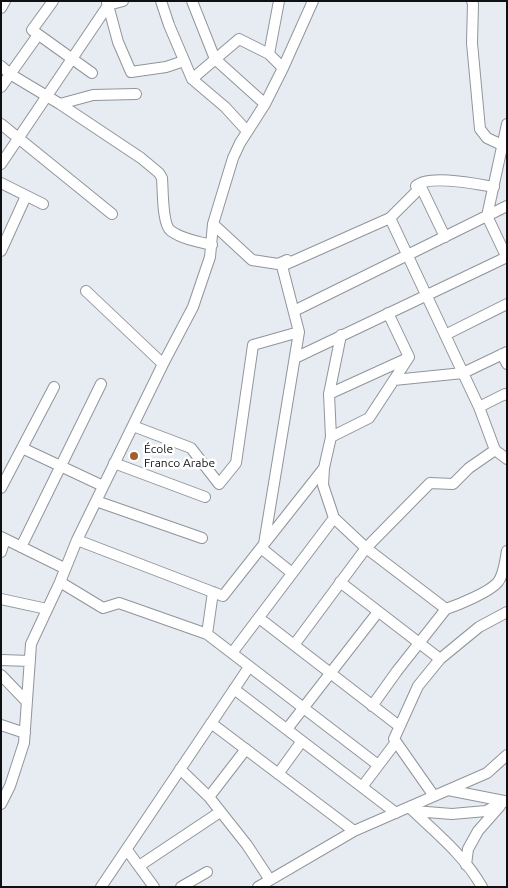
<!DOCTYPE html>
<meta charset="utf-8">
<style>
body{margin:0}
#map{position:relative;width:508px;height:888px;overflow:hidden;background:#e6ecf2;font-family:Ubuntu,sans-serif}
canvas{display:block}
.frame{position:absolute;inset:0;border:2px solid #0e1012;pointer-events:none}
</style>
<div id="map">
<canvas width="508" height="888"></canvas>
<div class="frame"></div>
</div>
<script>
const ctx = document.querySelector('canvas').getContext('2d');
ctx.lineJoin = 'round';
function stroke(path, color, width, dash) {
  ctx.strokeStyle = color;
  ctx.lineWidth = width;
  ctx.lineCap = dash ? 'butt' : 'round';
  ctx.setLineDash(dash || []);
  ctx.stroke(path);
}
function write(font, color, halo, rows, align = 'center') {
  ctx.font = font + ' Ubuntu,sans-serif';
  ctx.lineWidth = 5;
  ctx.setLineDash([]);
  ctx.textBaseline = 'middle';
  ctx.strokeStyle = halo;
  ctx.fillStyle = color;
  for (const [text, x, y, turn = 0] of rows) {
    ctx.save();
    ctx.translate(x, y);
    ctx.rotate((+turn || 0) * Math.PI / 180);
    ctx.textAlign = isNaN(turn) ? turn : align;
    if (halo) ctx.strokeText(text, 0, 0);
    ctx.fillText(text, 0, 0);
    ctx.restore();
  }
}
const minor = new Path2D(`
 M53 1 32 30 92 73
 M161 1 169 25 192 79 225 107 247 131
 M192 1 215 59 265 104
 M472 1 473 4 472 43 480 129 487 138 502 145
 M107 3 108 5 118 42 131 72 166 67 184 61
 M108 5 123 1
 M1 8 5 1
 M269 54 279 1
 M1 66 10 74 60 104 141 158 159 173 162 178C163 189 162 225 171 231 182 239 199 242 212 245
 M192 79 239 39 269 54 283 68
 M1 87 38 35
 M60 104 93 95 136 94
 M1 124 112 214
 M507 124 487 216 507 258
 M1 164 111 1
 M1 183 43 204
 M416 186C429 174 476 184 494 187
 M390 218 479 407 495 450 507 459
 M213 224 252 260 278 264 287 260
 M1 251 26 196
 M86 291 163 364
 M294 311 507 206
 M388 313 409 357
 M341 335 329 394 331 437 324 468 323 485 334 518 366 548 446 609 397 671 372 706
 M445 335 507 304
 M502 354 507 364
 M295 358 507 257
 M394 380 463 373 507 352
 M329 394 408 358
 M479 407 505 394 507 395
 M133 426 191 448 219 484 236 463 253 345 299 332
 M331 437 369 418 409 357
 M22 448 103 486
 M114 463 205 497
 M1 488 54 387
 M96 501 202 538
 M1 537 64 568
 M77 540 223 596 324 468
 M264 544 299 332 282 266 390 218 421 187 445 237
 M21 547 101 384
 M261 548 292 573
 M1 552 5 539
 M60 582 103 608 119 603 207 634 378 765
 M340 582 440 659
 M1 599 47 609
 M446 609C458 605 490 592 498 582 504 574 505 561 507 551
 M259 618 399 726
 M207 634 213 592
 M294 645 366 548 430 483 453 484 469 468 495 450
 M232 653 334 518
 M1 660 30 661
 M1 675 27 702
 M234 689 396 813
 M211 723 354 831
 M1 725 25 733
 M287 729 378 612
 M180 769 209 797 247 845 270 880
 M278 774 302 741
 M362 787 396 742
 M448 790 504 801
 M434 796 394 739 418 686 440 659 479 627 507 612
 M209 797 246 749
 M1 804 10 786 24 743 31 644 60 582 77 540 163 364 193 307 210 257 213 224 233 158 240 143 265 104 283 68 313 1
 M410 808C435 832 465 856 482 887
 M414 811 452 814 486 811 504 801 507 802
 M127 850 154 887
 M466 865 468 849 478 831 500 806
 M139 866 220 812
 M101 887 249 667
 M181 887 207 872
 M258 887 354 831 487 773 507 755`);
stroke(minor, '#90959b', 12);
stroke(minor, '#fff', 10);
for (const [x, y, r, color] of [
 [134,456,5,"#a35e30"]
]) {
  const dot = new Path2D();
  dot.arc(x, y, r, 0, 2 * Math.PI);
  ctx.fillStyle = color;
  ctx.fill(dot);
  stroke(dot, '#fff', 2);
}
write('12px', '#0e1012', '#fff', [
 ["École",144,449],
 ["Franco Arabe",144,463]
], 'left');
</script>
